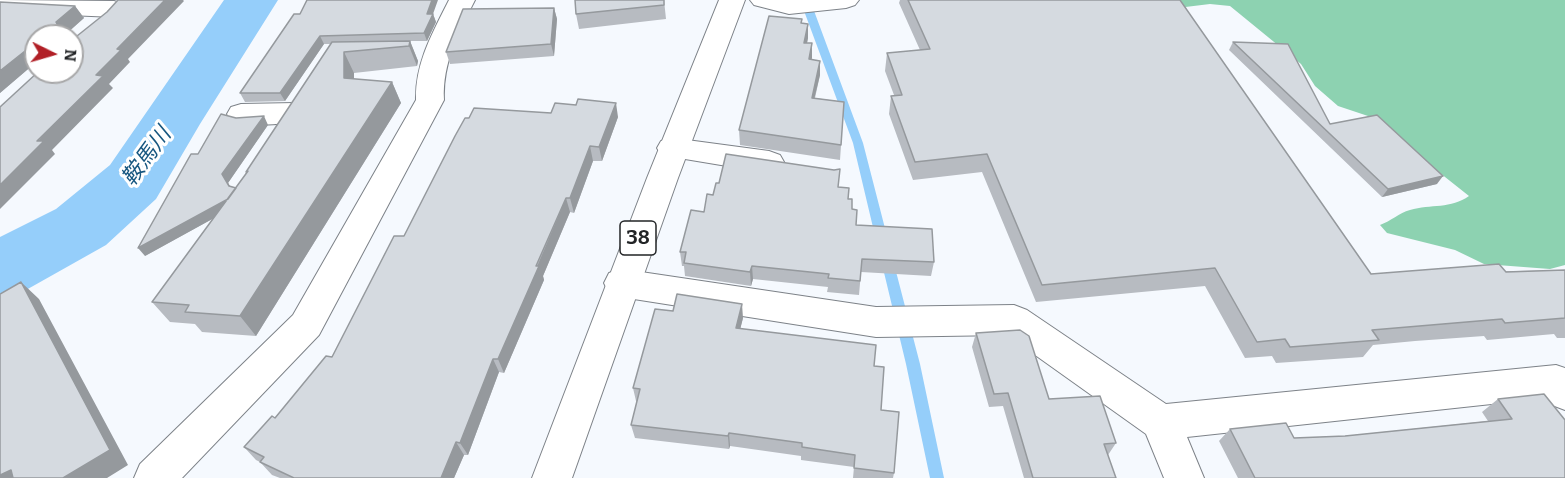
<!DOCTYPE html>
<meta charset="utf-8">
<style>
body{margin:0}
#map{position:relative;width:1565px;height:478px;overflow:hidden;background:#f5f9fe;font-family:Bitter,serif}
canvas{display:block}
.north{position:absolute;left:24px;top:24px;width:60px;height:60px;box-sizing:border-box;background:#fff;border:2px solid #a7a7a8;border-radius:50%;rotate:95deg;font-size:16px;font-weight:700;line-height:24px;text-align:center;color:#222426}
.north::after{content:'';display:block;margin:auto;width:21px;height:27px;background:#b11f26;clip-path:polygon(50% 0,100% 100%,50% 72%,0 100%)}
</style>
<div id="map">
<canvas width="1565" height="478"></canvas>
<div class="north">N</div>
</div>
<script>
const ctx = document.querySelector('canvas').getContext('2d');
ctx.lineJoin = 'round';
function paint(path, color) {
  ctx.fillStyle = color;
  ctx.fill(path, 'evenodd');
}
function stroke(path, color, width, dash) {
  ctx.strokeStyle = color;
  ctx.lineWidth = width;
  ctx.lineCap = dash ? 'butt' : 'round';
  ctx.setLineDash(dash || []);
  ctx.stroke(path);
}
function write(font, color, halo, rows, align = 'center') {
  ctx.font = font + ' Bitter,"Noto Sans JP",serif';
  ctx.lineWidth = 6;
  ctx.setLineDash([]);
  ctx.textBaseline = 'middle';
  ctx.strokeStyle = halo;
  ctx.fillStyle = color;
  for (const [text, x, y, turn = 0] of rows) {
    ctx.save();
    ctx.translate(x, y);
    ctx.rotate((+turn || 0) * Math.PI / 180);
    ctx.textAlign = isNaN(turn) ? turn : align;
    if (halo) ctx.strokeText(text, 0, 0);
    ctx.fillText(text, 0, 0);
    ctx.restore();
  }
}
paint(new Path2D(`
 M1136 0H1565V265L1550 269 1484 264 1455 250 1387 233 1380 225C1391 221 1399 213 1410 210 1431 204 1451 209 1469 196L1368 116 1338 106 1315 86 1301 64 1230 6 1210 4 1169 9Z`), '#8dd2b1');
paint(new Path2D(`
 M800 0H810L863 143 888 240 886 243 882 245 876 240 853 143Z
 M887 255 891 257 893 260 920 364 944 478H930L906 364 881 260 883 257Z`), '#95cefa');
paint(new Path2D(`
 M224 0H278L200 124 156 199 106 245 26 290 0 298V237L56 209 110 165Z`), '#95cefa');
const minor = new Path2D(`
 M0 0 114 1 123 4 127 9 123 14 114 17 0 12Z
 M449 0H475C459 32 442 63 444 100L319 335 182 478H134L140 464 293 315 416 100C415 63 433 32 449 0Z
 M750 0H859L855 5 846 8 789 14 754 5Z
 M295 103 305 105 309 112 305 119C284 125 252 127 231 121L227 114 231 107 241 104Z
 M672 138 769 151 780 155 784 162 780 169 769 173 661 155 657 148 661 141Z
 M621 269 876 307 1014 305 1027 310 1166 404 1556 365 1565 368V410L1552 405 1547 398 1187 437 1204 478H1164L1146 434 1007 335 876 337 621 297 609 293 604 283 609 273Z`);
const major = new Path2D(`
 M719 0H745L678 178 572 478H532L647 178Z`);
stroke(minor, '#7d8288', 2);
stroke(major, '#7d8288', 2);
paint(minor, '#fff');
paint(major, '#fff');
paint(new Path2D(`
 M664 0 666 19 579 29 576 14Z
 M900 0H1180L1371 274 1565 270V338H1557L1554 334 1487 340 1484 336 1415 341 1373 345 1363 357 1276 363 1272 356 1245 358 1205 286 1036 302 982 172 913 180 889 114 891 96 894 95 885 71 887 53 920 50 899 3Z
 M0 2 75 6 84 18 66 34 68 36H36V67L34 64 0 93Z
 M554 8 557 19 554 56 450 64 446 52Z
 M294 14H433L436 22 427 41H410L418 61 417 66 354 73V79L392 82 401 103 256 336 202 332 195 324 170 322 152 302 214 218 145 256 198 154 236 118 268 125 228 183 230 186 236 188 246 173 331 44H324L285 101 245 102 240 93Z
 M802 23 808 38 807 43 811 60 820 61V75L815 98 844 102 840 160 740 145 739 130Z
 M1233 42 1330 124 1437 184 1382 197 1229 50Z
 M576 105 618 117 602 161H593L574 213 570 212 543 276 544 280 504 373 499 372 468 455H464L454 478H280L272 475 260 462 256 460 244 447 275 418 332 357 404 236 551 113Z
 M834 170 838 187 848 199 856 225 934 262 931 276 861 272 859 295 827 292 828 287 753 279 751 286 685 276 684 266H682L680 252 713 195 719 183Z
 M743 318 740 329 874 366 881 410 894 473 893 478H853L854 467 801 460V456L730 446 729 449 635 438 631 425 637 401H636L633 388Z
 M976 333 1049 399 1116 443 1108 455 1116 478H1024L1003 406 989 407 972 347Z
 M1498 399 1565 478H1238L1219 441 1230 429 1294 438 1345 436 1488 421 1482 412Z`), '#b7bbc1');
paint(new Path2D(`
 M165 0H183L184 1 128 59 130 62 109 84 113 88 52 150 55 154 0 209V185L117 49Z
 M432 0H438L433 14 436 22 427 41 424 33 427 14Z
 M75 6 84 18 66 34 68 36H61L56 22Z
 M554 8 557 19 554 56 551 44Z
 M808 24V38L804 57V43Z
 M320 36 324 44 285 101 280 93Z
 M410 41 418 61 417 66 409 46Z
 M812 43V58L809 74V59Z
 M25 51 34 64 0 93V71Z
 M344 52 354 73V99L344 78Z
 M820 61V75L811 112 812 98Z
 M392 82 401 103 256 336 240 316Z
 M616 103 618 117 602 161 599 147Z
 M264 116 268 125 228 183 234 194 222 174Z
 M590 146 593 161 574 213 570 198Z
 M1443 176 1437 184 1382 197 1388 189Z
 M250 187 256 195 145 256 138 248Z
 M566 198 570 212 543 276 544 280 504 373 498 359Z
 M752 266 753 279 751 286 750 272Z
 M21 282 39 299 128 465 107 478H63Z
 M742 304 743 318 737 342 736 328Z
 M493 359 499 372 468 455 460 443Z
 M729 433 730 446 729 449 728 436Z
 M456 442 464 455 454 478H441Z
 M11 470 23 478H0V475Z`), '#95999d');
const building = new Path2D(`
 M118 0H165L117 49 121 50 96 75 103 76 37 141H44L0 185V107L38 72H72V40L107 12Z
 M307 0H432L427 14H433L424 33 320 36 280 93H240L294 14H300Z
 M575 0H664V5L576 14Z
 M908 0H1180L1371 274 1499 264 1506 272 1565 270V318L1505 323 1502 319 1372 330 1379 340 1290 347 1285 339 1257 342 1215 268 1042 285 987 154 915 162 891 96 902 95 887 53 930 49Z
 M0 2 75 6 56 22 58 26H61V36H36V58L28 57V51H25L0 71Z
 M554 8 551 44 446 52 463 9Z
 M769 16 802 19 801 23 808 24 804 43H812L809 59 820 61 812 98 844 102 841 145 739 130Z
 M410 41 409 46 344 52V78L392 82 240 316 185 312 189 305 152 302 248 171 246 172 332 42Z
 M1233 42 1288 44 1330 124 1377 115 1443 176 1388 189Z
 M578 99 616 103 599 147 590 146 570 198H566L536 266H539L498 359H493L460 443 456 442 441 478H294L260 462 264 457 244 447 272 416 275 418 326 356 332 357 394 236H404L455 136 465 118H469L474 108 551 113 555 103 576 105Z
 M221 114 236 118 264 116 222 174 229 186 236 188 228 199 138 248 191 154H198Z
 M726 154 834 170 840 169 838 187 849 188 848 199H852V209L857 210 856 225 932 229 934 262 862 259 860 281 828 278 829 274 752 266 750 272 684 263 686 252H680L691 210 704 212 707 194 713 195 716 183H719Z
 M21 282 110 450 63 478H13L11 470 0 475V294Z
 M677 294 742 304 736 328 876 345 874 366 884 367 881 410 899 412 894 473 854 468 855 455 802 447V443L729 433 728 436 631 425 640 389 633 388 655 309 673 311Z
 M1020 330 1029 336 1049 399 1100 396 1116 443 1104 444 1116 478H1033L1008 393 994 394 976 333Z
 M1544 394 1565 420V478H1255L1230 429 1286 423 1294 438 1345 436 1512 419 1498 399Z`);
paint(building, '#d5dae0');
stroke(building, '#95999d', 1.5);
for (const [x, y, w] of [
 [638,238,36]
]) {
  const box = new Path2D();
  box.roundRect(x - w / 2, y - 17, w, 34, 4.5);
  ctx.fillStyle = '#fff';
  ctx.fill(box);
  stroke(box, '#222426', 1.5);
}
write('bold 20px', '#222426', null, [
 ["38",638,238]
]);
write('italic 22px', '#175780', '#fff', [
 ["鞍馬川",147,157,-54]
]);
</script>
